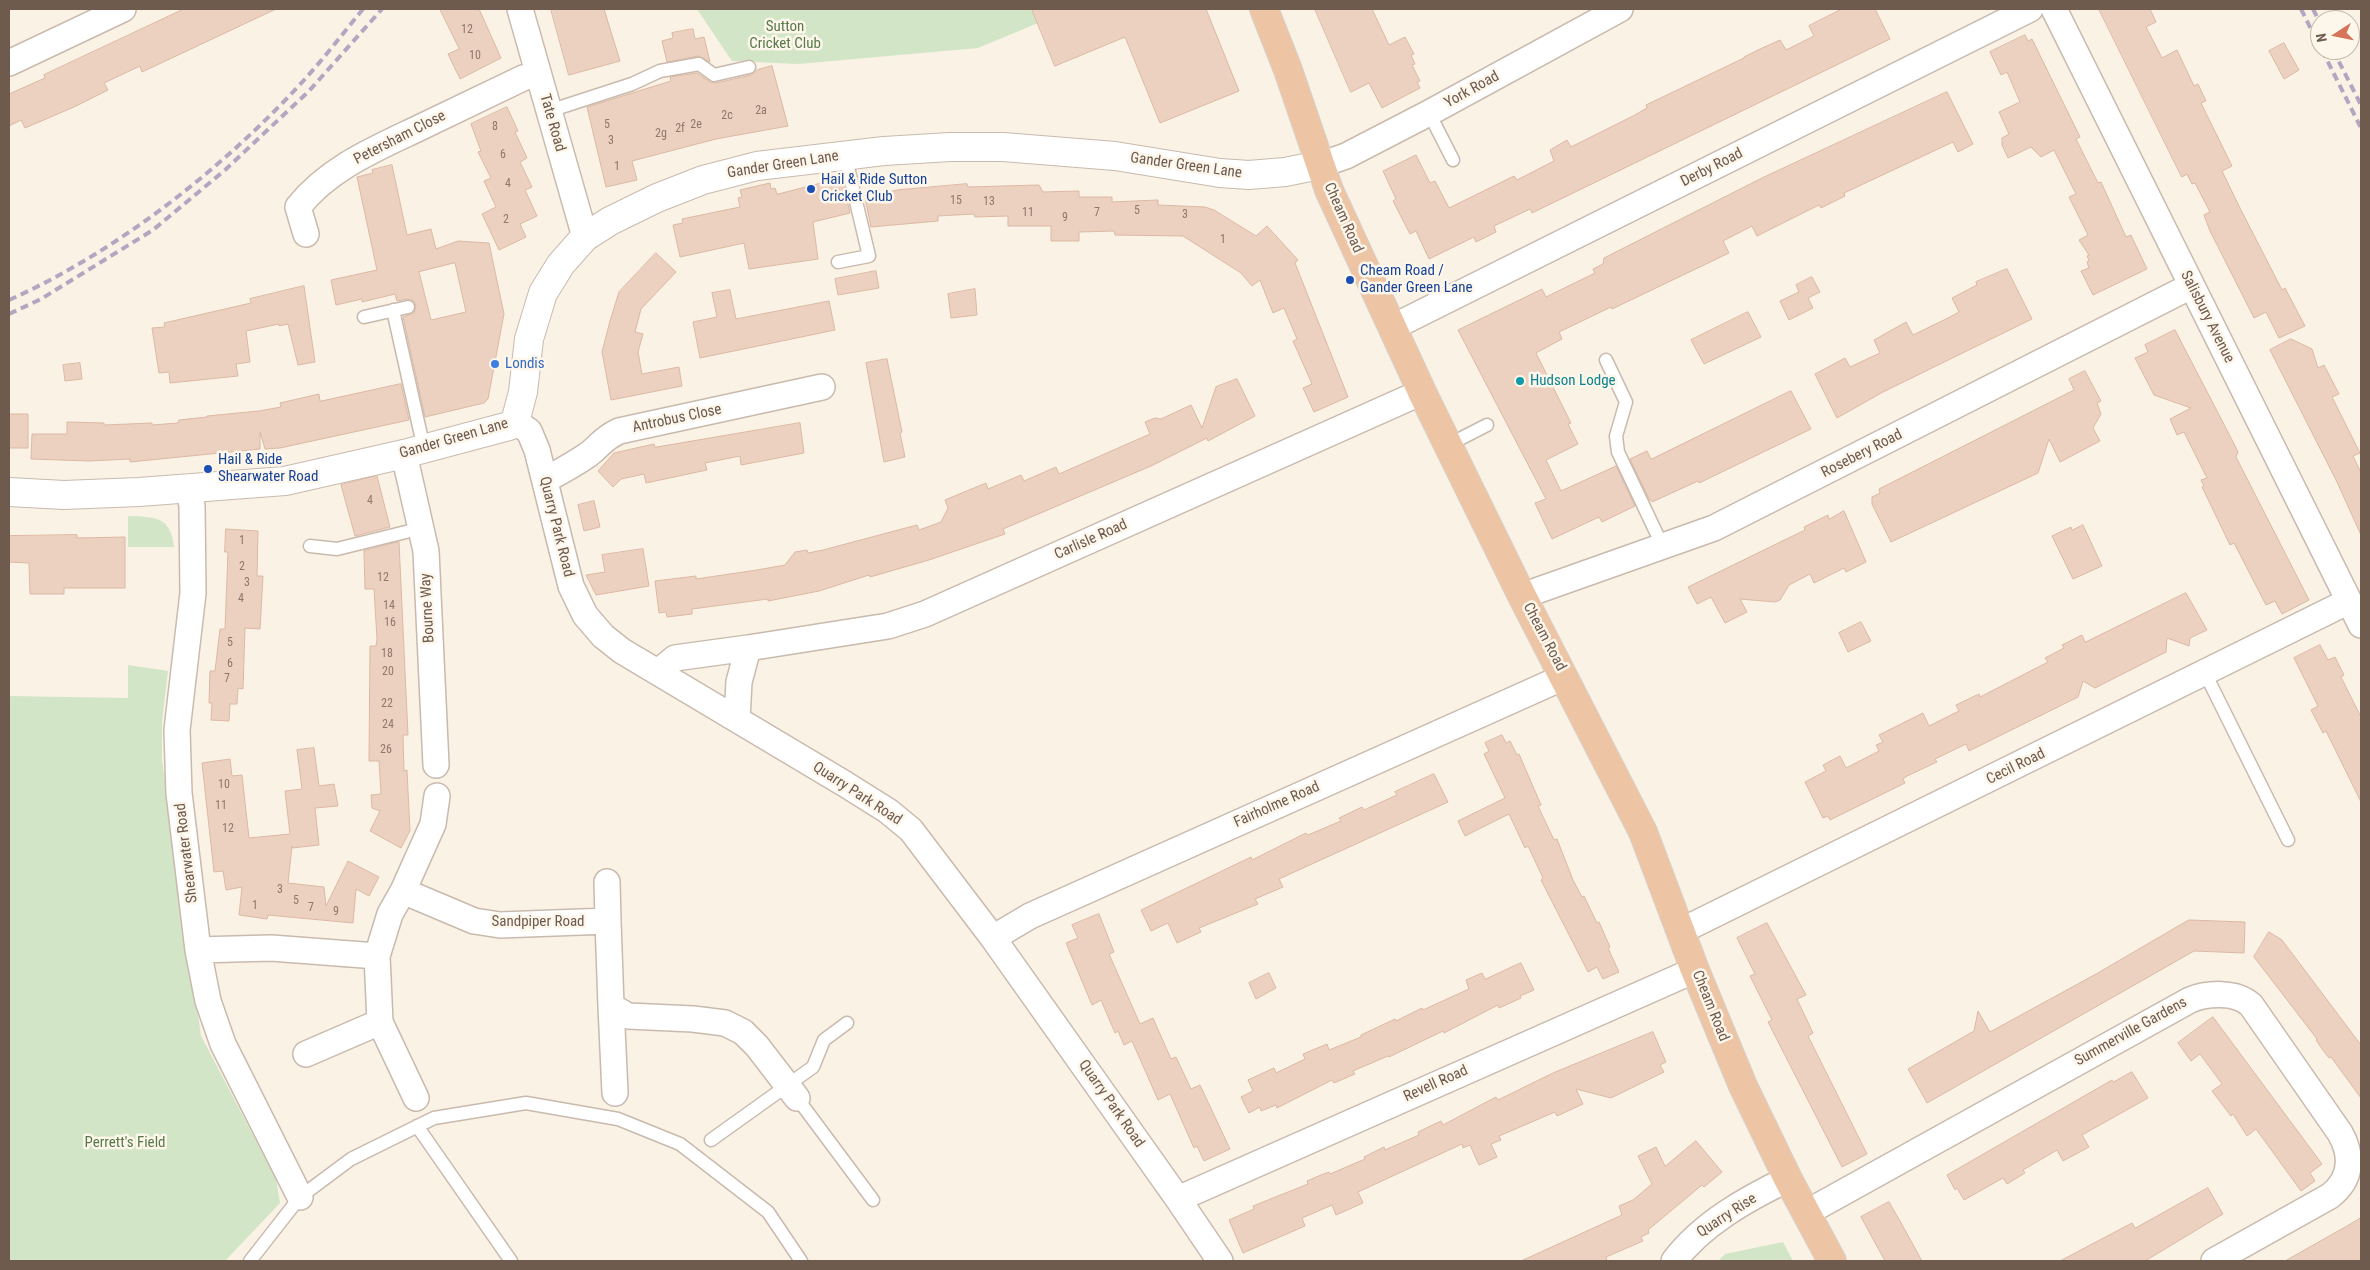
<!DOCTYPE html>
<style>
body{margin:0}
#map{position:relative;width:2370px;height:1270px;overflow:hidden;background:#f9f2e5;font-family:"Roboto Condensed",sans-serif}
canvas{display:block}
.frame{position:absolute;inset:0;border:10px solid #6f5a4e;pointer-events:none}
.north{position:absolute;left:2310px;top:10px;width:50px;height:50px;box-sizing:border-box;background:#fdf6eb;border:1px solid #c4b8ac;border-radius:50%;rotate:259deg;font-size:14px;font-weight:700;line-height:20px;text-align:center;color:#6f5a4e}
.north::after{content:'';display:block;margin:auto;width:18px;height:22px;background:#d57459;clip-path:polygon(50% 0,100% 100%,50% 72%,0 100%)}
</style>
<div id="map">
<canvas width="2370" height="1270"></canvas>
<div class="frame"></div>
<div class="north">N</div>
</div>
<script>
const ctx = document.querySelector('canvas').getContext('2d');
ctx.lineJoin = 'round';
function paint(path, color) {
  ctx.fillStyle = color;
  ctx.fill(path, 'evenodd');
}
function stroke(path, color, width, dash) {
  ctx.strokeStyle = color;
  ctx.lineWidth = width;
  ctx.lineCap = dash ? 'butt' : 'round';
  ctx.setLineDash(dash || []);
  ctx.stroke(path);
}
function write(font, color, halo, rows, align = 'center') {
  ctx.font = font + ' "Roboto Condensed",sans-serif';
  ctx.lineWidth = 5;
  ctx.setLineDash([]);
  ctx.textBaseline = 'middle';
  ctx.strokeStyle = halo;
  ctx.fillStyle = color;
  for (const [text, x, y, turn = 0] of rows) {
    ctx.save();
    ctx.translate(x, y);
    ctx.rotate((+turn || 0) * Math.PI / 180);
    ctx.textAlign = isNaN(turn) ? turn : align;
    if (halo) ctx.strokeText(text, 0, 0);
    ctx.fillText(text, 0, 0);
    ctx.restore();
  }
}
paint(new Path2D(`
 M697 9H1032L1038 23 978 48 798 64 732 61Z
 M128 516C154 517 171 516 174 547H128Z
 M128 665 168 671 162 722V760L201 1036 276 1179 280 1203 225 1261H9V696L128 698Z
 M1783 1242 1793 1261H1718L1725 1254Z`), '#d2e5c6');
const building = new Path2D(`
 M184 9H276L142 72 140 66 104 83 108 90 74 107 25 128 21 120 9 126V94L45 78 44 75Z
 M440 9H479L501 58 460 79 448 54 459 49Z
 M551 9H604L620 61 569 75Z
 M1032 9H1206L1239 91 1160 123 1125 37 1055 66Z
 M1315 9H1372L1389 45 1405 37 1414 54 1411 55 1415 64 1412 65 1420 81 1417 82 1420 88 1382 108 1369 83 1351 92Z
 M1842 9H1875L1890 39 1532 213 1530 209 1494 226 1496 232 1476 242 1474 237 1429 259 1416 231 1410 234 1393 201 1396 199 1383 171 1416 155 1430 183 1435 181 1449 208 1514 176 1517 180 1554 161 1550 150 1567 140 1571 147 1633 116 1647 108 1646 105 1744 58V57L1758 50 1780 40 1786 50 1814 36 1809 26Z
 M2099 9H2150L2156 22 2146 27 2162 58 2177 50 2194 86 2198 84 2206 101 2201 103 2232 166 2222 171 2240 208 2282 290 2285 288 2305 326 2279 338 2266 312 2254 318 2210 231 2204 215 2210 212 2195 183 2192 184 2187 174 2182 177Z
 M693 29 695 39 704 37 710 62 698 56 667 62 662 41 673 38 672 33Z
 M2025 35 2028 41 2032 39 2080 137 2076 139 2098 183 2101 182 2126 237 2131 235 2147 269 2093 295 2081 271 2089 268 2087 262 2089 260 2087 256 2089 255 2079 240 2088 235 2069 197 2076 194 2054 150 2041 157 2031 147 2008 158 2002 145V138L2009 134 1999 112 2020 102 2007 72 2001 75 1990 52Z
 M2284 43 2299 70 2284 79 2269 51Z
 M772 66 788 126 716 139 632 161 637 180 606 187 587 107 671 81 670 77 697 73 710 82 716 83 751 75 757 70Z
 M1947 92 1973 144 1958 152 1953 142 1844 193 1845 196 1821 208 1819 205 1757 236 1752 226 1723 241 1729 253 1612 309 1611 307 1559 332 1562 339 1536 353 1571 423 1568 424 1578 444 1546 460 1561 491 1616 466 1635 506 1602 522 1599 517 1552 539 1535 503 1546 499 1458 330 1542 289 1546 297 1595 273 1593 269 1603 264 1604 258 1762 178Z
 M507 107 518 131 515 132 527 158 520 162 532 187 525 190 537 216 520 224 526 237 499 250 482 214 496 207 484 181 491 178 478 152 481 151 471 124Z
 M392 165 407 235 431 229 436 249 458 241 489 243 504 314 488 399 484 403 425 417 403 317 414 313 416 306 414 301 407 299 397 301 395 294 362 302V299L336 305 331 280 377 270 357 177 373 173 372 170ZM455 263 466 312 431 320 419 272Z
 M842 178 850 213 813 222 818 259 749 269 744 243 680 257 673 225 683 223 682 219 740 207 738 198 742 197 740 190 770 183 771 189 775 188 777 194Z
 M967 184 968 187 1039 185 1043 192 1079 191V197H1112V202L1158 200V205L1205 207 1214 210 1256 236 1267 226 1298 260 1295 263 1348 397 1314 412 1303 388 1312 384 1293 341 1297 339 1284 308 1273 313 1260 280 1252 286 1241 273 1183 236 1115 235 1114 231 1079 232V241H1051V226H1008V216L975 217 974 214 938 216V221L871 227 865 198 897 190Z
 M656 253 676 272 641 309 635 332 643 334 638 352 642 374 679 367 682 386 611 400 602 352 610 321 619 292Z
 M2007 269 2032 319 1883 392 1837 418 1815 374 1845 358 1850 367 1880 353 1874 340 1906 322 1913 335 1948 318 1959 312 1952 298 1977 285 1976 282Z
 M876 271 879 288 838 295 835 279Z
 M1812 277 1820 292 1808 298 1813 308 1789 320 1780 301 1799 292 1796 285Z
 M304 286 315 362 298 365 288 324 279 326V324L246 331 250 362 236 364 238 376 170 383 169 372 159 373 152 328 165 327 164 323 251 303 250 299Z
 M975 289 977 315 951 318 948 294Z
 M730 290 736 319 829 301 835 330 700 358 693 322 717 317 712 293Z
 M1748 312 1761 337 1704 364 1691 340Z
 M2175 330 2229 434 2238 452 2236 457 2309 600 2282 614 2275 601 2266 605 2234 543 2230 545 2202 487 2204 486 2201 480 2207 478 2184 432 2177 435 2170 419 2191 408 2154 395 2135 358 2148 352 2145 345Z
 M2291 339 2312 349 2318 368 2324 365 2339 394 2332 397 2360 453 2353 456 2361 473V535L2337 482 2270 350Z
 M887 359 902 432 900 433 905 457 884 462 866 363Z
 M80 363 82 379 65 381 63 365Z
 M2085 371 2101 401 2097 403 2101 414 2093 428 2100 441 2060 462 2049 439 2038 473 1891 542 1872 504V497L1880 493 1879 489 2074 390 2069 379Z
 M1237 379 1255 416 1208 441 1207 438 1151 466 1003 529 1005 534 929 560 870 577 869 575 819 591 768 601V599L692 609V614L667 617 666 612 659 613 655 581 696 576V579L757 570 785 565 795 552 807 550 808 553 823 550 917 525 919 530 941 522 948 508 945 500 986 483 988 489 1021 475 1024 481 1056 467 1059 474 1150 434 1145 422 1155 418 1161 419 1191 405 1202 428 1216 387Z
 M401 384 409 420 280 448 265 449 260 432V449L130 462V459L89 461 31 459 32 434H67V422L104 423V425L152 423V425L178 423 179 420 207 417V416L259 411 281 407 280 403 319 394 320 401Z
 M1791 391 1811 429 1699 483 1698 481 1652 502 1649 499 1630 459 1647 451 1651 459Z
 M9 414H28V448H9Z
 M800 423 804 453 741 465 740 456 705 463 707 470 646 483 644 474 621 479 613 487 598 471 614 453 654 444 655 447Z
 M377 476 390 527 355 536 341 485Z
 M594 501 600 527 584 531 578 505Z
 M1844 511 1866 562 1846 572 1844 568 1814 583 1810 574 1789 585 1780 600 1775 602 1740 599 1747 612 1725 623 1711 597 1697 604 1688 587 1805 530 1804 527 1828 515 1829 519Z
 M2083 525 2102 566 2073 579 2052 536 2071 527 2072 530Z
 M226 529 258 531 257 576H263L260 629 245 628 243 689 238 688 237 704H230L229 721 211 720 212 703H209L210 671H215L220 629H225L228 552H225Z
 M77 535V538L125 537V588H64V594H30L29 563 9 562V536Z
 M399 542 408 735H403L404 771 407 770 410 831 401 848 370 831 380 811 372 808 371 795 381 794 379 761H369L370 646H376L377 639 374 589H365L364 551Z
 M643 549 649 586 596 595 586 575 605 572 602 555Z
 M2186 593 2207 630 2190 638 2189 646 2167 638 2166 652 2095 688 2083 681 2078 697 1969 751 1966 744 1935 759 1937 762 1907 776 1903 779 1905 783 1830 820 1828 816 1823 818 1805 782 1826 771 1823 765 1840 756 1846 768 1879 751 1876 745 1883 742 1879 735 1923 713 1929 726 1959 711 1956 705 1979 694 1980 697 2048 662 2045 658 2064 648 2062 645 2082 635 2085 642Z
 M1861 622 1871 641 1848 652 1839 633Z
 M2320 645 2328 660 2335 657 2344 675 2341 677 2361 717V802L2326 731 2323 733 2311 710 2318 706 2294 658Z
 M1502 735 1506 743 1510 741 1517 755 1519 754 1541 805 1538 806 1554 840 1557 839 1573 880 1582 897 1584 896 1597 923 1599 922 1610 947 1608 948 1619 972 1603 979 1597 967 1588 972 1541 880 1543 878 1528 846 1525 848 1509 814 1465 836 1458 821 1505 798 1484 754 1489 751 1485 743Z
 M314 748 319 786 334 784 338 806 315 808 319 845 292 848V846L288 883 324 887 326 906 348 861 379 877 369 896 356 889 353 923 268 915 267 919 239 915 242 887 226 890 223 871 214 872 202 763 230 759 232 776 242 775 249 838 290 834 285 791 302 789 297 750Z
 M1434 774 1448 802 1279 879 1283 887 1255 899 1258 904 1199 928 1201 932 1177 943 1168 923 1151 931 1141 910 1251 857 1252 860 1306 833 1308 835 1341 821 1339 818 1362 807 1364 810 1397 795 1395 792Z
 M1099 914 1114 952 1109 954 1140 1024 1153 1018 1171 1059 1176 1057 1191 1089 1200 1085 1230 1149 1204 1161 1197 1146 1194 1148 1170 1094 1158 1100 1132 1041 1124 1045 1118 1031 1115 1033 1101 1000 1092 1005 1066 943 1078 938 1072 925Z
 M2189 920 2245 922 2244 953 2194 951 1927 1103 1908 1069 1974 1031 1978 1011 1990 1032 2096 974Z
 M1767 923 1806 995 1797 999 1813 1033 1808 1036 1867 1154 1842 1167 1768 1022 1772 1020 1750 976 1755 974 1737 938Z
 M2269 932 2282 940 2361 1045V1098L2331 1057 2329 1058 2322 1049 2316 1040 2317 1039 2254 957Z
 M1521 963 1534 990 1520 996 1521 998 1499 1008 1498 1005 1444 1033 1443 1031 1389 1057 1388 1056 1353 1071 1355 1074 1334 1083 1332 1080 1277 1108 1276 1105 1261 1111 1260 1107 1249 1113 1241 1097 1253 1091 1248 1080 1274 1068 1276 1073 1305 1059 1303 1054 1327 1044 1329 1050 1361 1037V1035L1395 1019 1396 1021 1422 1008 1423 1010 1469 989 1466 980 1482 973 1485 979Z
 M1269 973 1276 988 1256 999 1249 983Z
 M2213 1017 2322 1164 2310 1173 2315 1181 2301 1191 2256 1129 2247 1136 2233 1114 2231 1116 2212 1091 2222 1084 2200 1054 2191 1061 2178 1043Z
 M1653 1032 1666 1062 1660 1065 1664 1072 1611 1098 1576 1089 1583 1104 1557 1116 1555 1112 1499 1136 1501 1140 1491 1144 1497 1157 1479 1165 1470 1145 1463 1148 1462 1144 1358 1192 1363 1203 1336 1215 1332 1205 1302 1218 1305 1226 1243 1253 1229 1220 1254 1209 1253 1206 1308 1184 1307 1181 1321 1175 1329 1172 1330 1174 1365 1159 1364 1157 1384 1147 1385 1150 1419 1135 1418 1132 1441 1121 1443 1125 1496 1097 1498 1100 1553 1073Z
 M2132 1072 2148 1098 2082 1135 2089 1147 2063 1161 2057 1150 2023 1170 2025 1173 2007 1184 2003 1178 1964 1200 1957 1188 1955 1190 1947 1175 2112 1080 2113 1082Z
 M1696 1141 1722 1172 1704 1187 1702 1185 1648 1230 1649 1233 1641 1237 1643 1241 1606 1257 1607 1261H1521L1622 1215 1619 1206 1633 1200 1652 1184 1638 1156 1656 1147 1665 1166Z
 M2208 1188 2223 1214 2145 1261H2060L2132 1223 2135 1228Z
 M1889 1202 1900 1221 1922 1261H1885L1861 1217Z
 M2361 1218V1261H2285L2347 1226Z`);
paint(building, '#ecd1c0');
stroke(building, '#dcb8a3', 1);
const service = new Path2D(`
 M549 111 632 84 660 71 699 64 714 75 749 67
 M1429 113 1453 160
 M838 262 869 256 845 155
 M393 310 424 449
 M364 317 408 307
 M1606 360 1626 402 1616 436 1618 452 1663 547
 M1448 445 1487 425
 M310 546 337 549 422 528
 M2205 673 2288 840
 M797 1098 873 1200
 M417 1126 511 1261
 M711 1140 813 1067 824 1040 847 1023
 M250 1261 300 1197 351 1159 434 1118 526 1103 618 1119 680 1144 768 1212 801 1261`);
const minor = new Path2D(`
 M520 9 585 237
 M2054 9 2361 625
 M9 63 123 9
 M1320 165 1346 156 1429 113 1620 9
 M306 234 298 207C329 168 375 149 419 128 454 111 489 94 523 78L538 74
 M1393 327 2030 9
 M515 422 529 431 537 450 571 586 585 615 603 636 622 651 845 784 888 811 911 830 993 938 1178 1199 1220 1261
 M404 454 426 551 436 765
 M545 480C560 472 575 464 589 454 602 444 602 439 619 431L822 387
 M189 488 192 506 193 593 177 730 179 793 198 950 208 1001 223 1044 300 1197
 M1522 596 1714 528 2191 286
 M658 672 675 658 748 648
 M737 719 739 682 748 648 888 626 925 614 1422 392
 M607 882 608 921
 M403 891 433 824 437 796
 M1681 931 2349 601
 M993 938 1030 916 1564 677
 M198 950 271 948 377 956 390 914 403 891 474 921 500 925 608 921 611 1006 628 1016 693 1019 725 1023 743 1032 757 1046 797 1098
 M377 956 380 1022 416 1098
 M611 1006 615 1093
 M306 1054 380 1022
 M1178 1199 1695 970
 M1806 1213 2190 1000C2207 993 2236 991 2251 1005L2340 1133C2353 1156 2352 1179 2330 1196L2214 1261
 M1674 1261C1702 1224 1746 1199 1788 1179`);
const tertiary = new Path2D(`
 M9 492 64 495 139 492 285 481 404 454 509 426 515 422 523 392 529 339 543 293 561 264 585 237 610 221 657 198 703 180 757 166 884 151 950 147H1003L1115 156 1220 173 1249 175 1285 172 1320 165`);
const trunk = new Path2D(`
 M1264 9 1288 70 1329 190 1422 392 1522 596 1643 832 1695 970 1743 1086 1788 1179 1832 1261`);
stroke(service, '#c9baad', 15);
stroke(minor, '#c9baad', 28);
stroke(tertiary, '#c9baad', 30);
stroke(trunk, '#d7d1cd', 30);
stroke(service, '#fff', 12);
stroke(minor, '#fff', 25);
stroke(tertiary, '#fff', 28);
stroke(trunk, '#eec5a4', 28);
stroke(new Path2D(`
 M2301 9 2320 47
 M2313 9 2320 23
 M2322 50 2361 128
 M2333 50 2361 105
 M9 300C117 252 225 167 305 79 325 57 344 32 363 9
 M9 314 41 299 153 230 225 170 309 91 382 9`), '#b4a5c1', 4, [8, 5]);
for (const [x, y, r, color] of [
 [811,189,5,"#1a4fb4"],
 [1350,280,5,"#1a4fb4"],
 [495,364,5,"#3f7fe0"],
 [1520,381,5,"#0f9aa8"],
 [208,469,5,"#1a4fb4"]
]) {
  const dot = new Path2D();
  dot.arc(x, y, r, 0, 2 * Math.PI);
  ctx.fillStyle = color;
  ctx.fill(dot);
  stroke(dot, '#fdf6eb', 2);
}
write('12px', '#8e786a', null, [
 ["12",467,30],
 ["10",475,56],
 ["2a",761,111],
 ["2c",727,116],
 ["5",607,125],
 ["2e",696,125],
 ["8",495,127],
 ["2f",680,129],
 ["2g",661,134],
 ["3",611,141],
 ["6",503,155],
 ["1",617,167],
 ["4",508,184],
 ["15",956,201],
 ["13",989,202],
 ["5",1137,211],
 ["11",1028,213],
 ["7",1097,213],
 ["3",1185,215],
 ["9",1065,218],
 ["2",506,220],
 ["1",1223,240],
 ["4",370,501],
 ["1",242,541],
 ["2",242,567],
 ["12",383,578],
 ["3",247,583],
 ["4",241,599],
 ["14",389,606],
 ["16",390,623],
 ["5",230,643],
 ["18",387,654],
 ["6",230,664],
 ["20",388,672],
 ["7",227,679],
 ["22",387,704],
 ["24",388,725],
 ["26",386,750],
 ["10",224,785],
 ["11",221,806],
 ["12",228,829],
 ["3",280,890],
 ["5",296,901],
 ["1",255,906],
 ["7",311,908],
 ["9",336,912]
]);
write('15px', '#587a4a', '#fdf6eb', [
 ["Sutton",785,27],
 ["Cricket Club",785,44],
 ["Perrett's Field",125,1143]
]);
write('15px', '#6f5a4e', '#fdf6eb', [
 ["York Road",1472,90,-29],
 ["Tate Road",552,123,74],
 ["Petersham Close",400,138,-27],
 ["Gander Green Lane",783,165,-9],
 ["Gander Green Lane",1186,166,8],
 ["Derby Road",1712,168,-27],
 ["Cheam Road",1343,218,66],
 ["Salisbury Avenue",2207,317,63],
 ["Antrobus Close",677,419,-12],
 ["Gander Green Lane",454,439,-16],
 ["Rosebery Road",1862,454,-27],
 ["Quarry Park Road",556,527,76],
 ["Carlisle Road",1091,540,-24],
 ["Bourne Way",428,608,-93],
 ["Cheam Road",1544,637,62],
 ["Cecil Road",2016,767,-26],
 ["Quarry Park Road",857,794,33],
 ["Fairholme Road",1277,805,-24],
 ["Shearwater Road",187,853,-97],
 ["Sandpiper Road",538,922],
 ["Cheam Road",1710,1006,68],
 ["Summerville Gardens",2131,1032,-29],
 ["Revell Road",1436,1084,-24],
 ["Quarry Park Road",1111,1104,55],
 ["Quarry Rise",1727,1216,-33]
]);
write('15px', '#164399', '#fdf6eb', [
 ["Hail & Ride Sutton",821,180],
 ["Cricket Club",821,197],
 ["Cheam Road /",1360,271],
 ["Gander Green Lane",1360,288],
 ["Hail & Ride",218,460],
 ["Shearwater Road",218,477]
], 'left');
write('15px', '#366cbe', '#fdf6eb', [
 ["Londis",505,364]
], 'left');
write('15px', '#0d838f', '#fdf6eb', [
 ["Hudson Lodge",1530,381]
], 'left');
</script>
